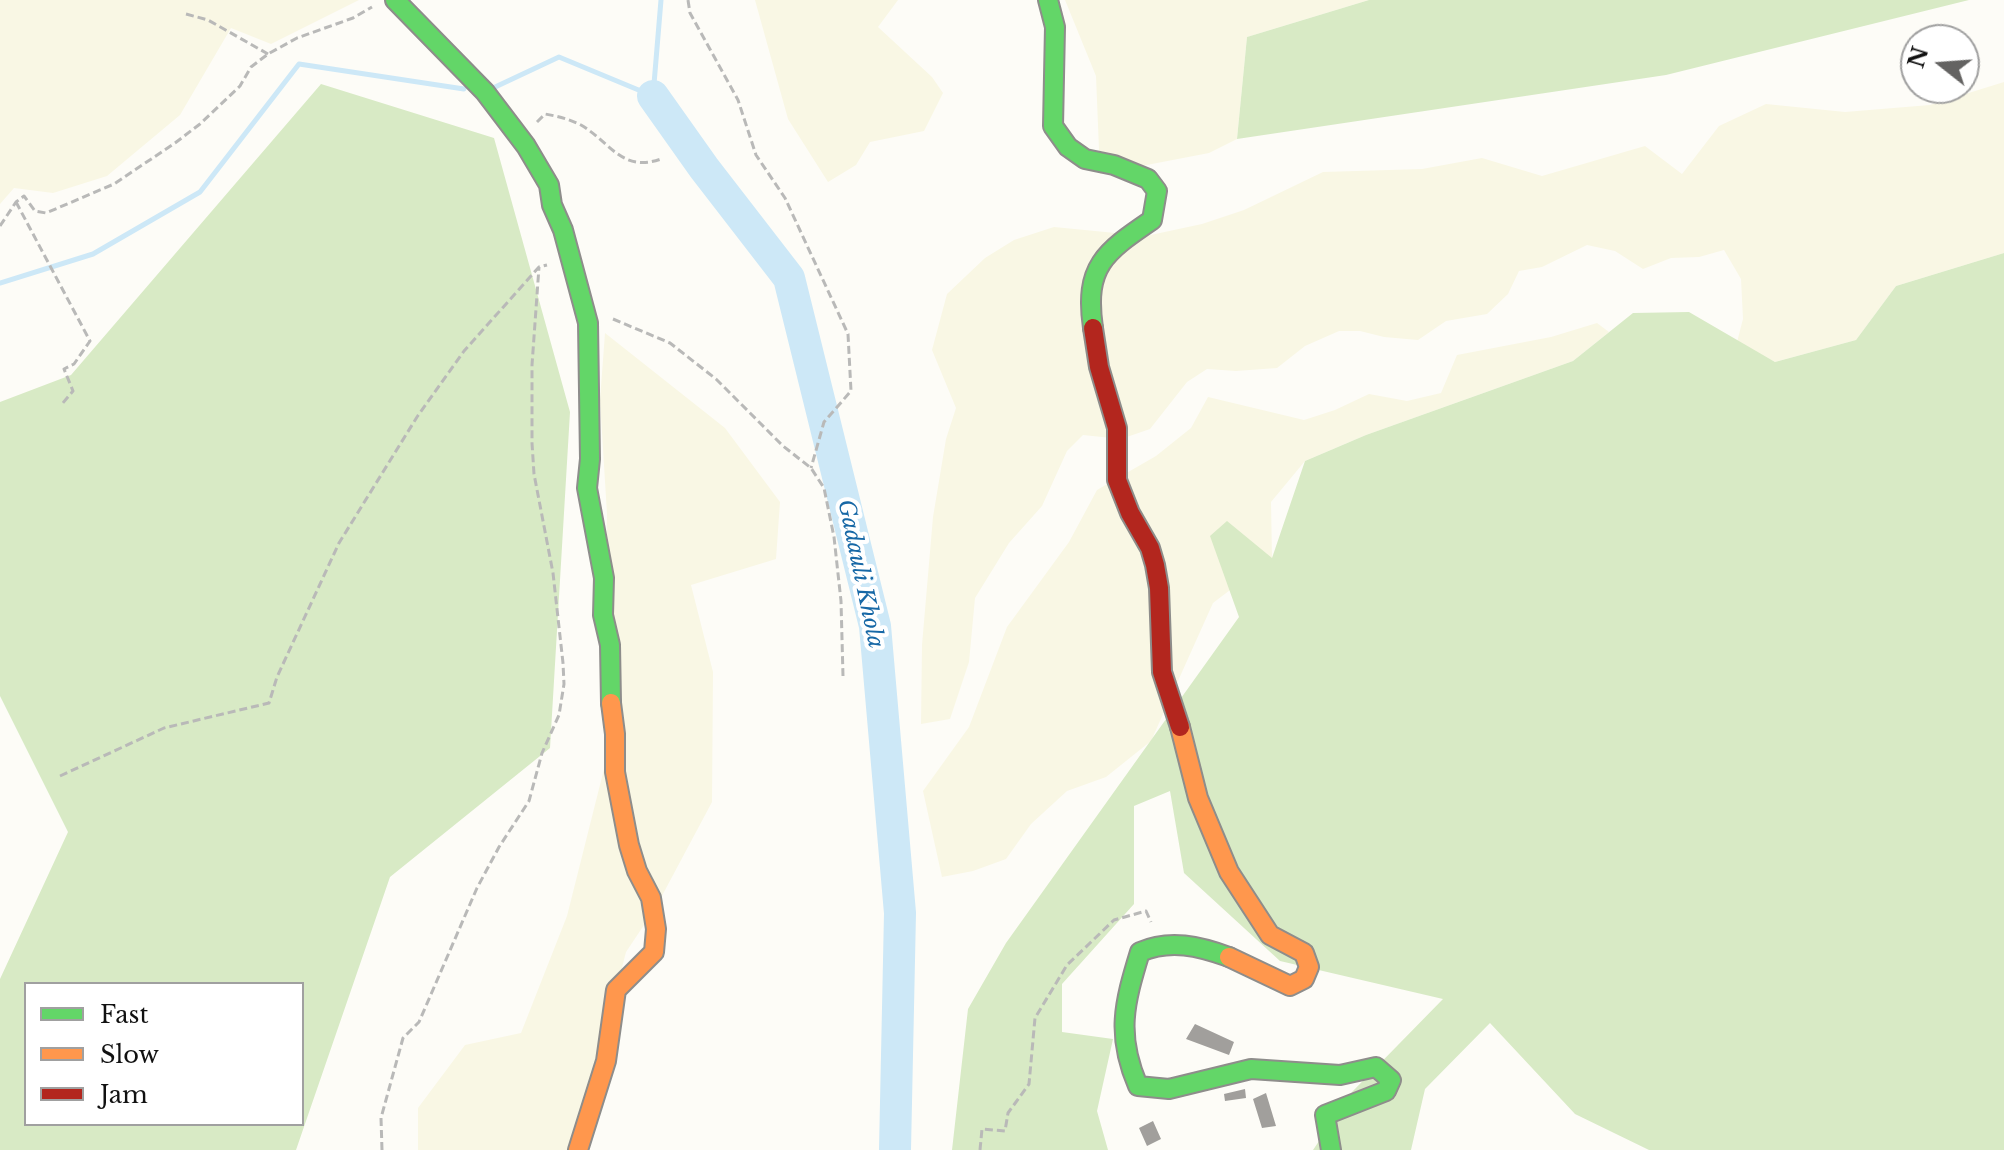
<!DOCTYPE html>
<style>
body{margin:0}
#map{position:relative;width:2004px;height:1150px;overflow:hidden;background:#fdfcf7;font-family:"Libre Baskerville",serif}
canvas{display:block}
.legend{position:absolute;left:24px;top:982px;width:280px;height:144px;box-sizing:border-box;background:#fff;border:2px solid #a0a0a0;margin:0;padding:10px 14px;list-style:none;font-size:24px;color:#111}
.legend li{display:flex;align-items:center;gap:16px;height:40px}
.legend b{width:40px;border:2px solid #a0a0a0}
.north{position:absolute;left:1900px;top:24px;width:80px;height:80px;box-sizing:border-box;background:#fff;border:2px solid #a0a0a0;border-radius:50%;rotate:287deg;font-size:22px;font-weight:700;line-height:32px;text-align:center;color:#111}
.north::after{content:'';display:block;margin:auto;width:28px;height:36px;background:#646362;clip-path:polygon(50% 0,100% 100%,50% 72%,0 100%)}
</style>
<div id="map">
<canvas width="2004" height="1150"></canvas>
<ul class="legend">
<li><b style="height:10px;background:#63d668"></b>Fast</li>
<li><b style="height:10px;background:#ff974d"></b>Slow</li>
<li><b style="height:10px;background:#b3261e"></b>Jam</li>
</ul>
<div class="north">N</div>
</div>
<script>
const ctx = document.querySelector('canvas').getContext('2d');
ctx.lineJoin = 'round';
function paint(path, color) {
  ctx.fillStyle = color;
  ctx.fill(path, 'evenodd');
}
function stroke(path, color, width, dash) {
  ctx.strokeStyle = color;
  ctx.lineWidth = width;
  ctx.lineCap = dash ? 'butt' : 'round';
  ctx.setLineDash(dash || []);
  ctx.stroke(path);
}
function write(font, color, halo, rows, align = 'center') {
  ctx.font = font + ' "Libre Baskerville",serif';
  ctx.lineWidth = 8;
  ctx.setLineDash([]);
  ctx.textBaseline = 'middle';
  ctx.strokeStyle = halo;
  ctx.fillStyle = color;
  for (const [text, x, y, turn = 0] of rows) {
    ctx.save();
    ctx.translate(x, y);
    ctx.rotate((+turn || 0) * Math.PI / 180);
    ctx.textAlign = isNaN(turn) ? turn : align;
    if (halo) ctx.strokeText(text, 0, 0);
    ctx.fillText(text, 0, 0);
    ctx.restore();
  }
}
paint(new Path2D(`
 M0 0H359L271 44 231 28 180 115 107 176 53 193 14 188 0 204Z
 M755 0H898L878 27 932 77 943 93 924 131 870 142 856 165 828 182 788 119Z
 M1065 0H1369L1247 37 1237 139 1209 153 1100 174 1096 76Z
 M2004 82V253L1896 286 1856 340 1775 362 1737 342 1743 319 1741 279 1724 250 1699 257 1671 258 1643 269 1615 251 1587 245 1542 267 1519 271 1508 294 1487 314 1446 321 1418 340 1384 337 1360 331H1339L1305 346 1277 368 1236 371 1207 369 1187 382 1150 429 1121 439 1083 435 1067 451 1042 506 1009 543 975 598 969 662 950 719 921 724 922 645 933 517 946 439 956 408 932 350 947 294 985 258 1014 240 1054 227 1146 236 1202 224 1244 210 1323 172 1422 169 1482 158 1542 176 1645 146 1682 174 1719 126 1766 104 1845 112 1930 105Z
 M1597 323 1609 332 1573 361 1366 435 1305 461 1271 502 1272 558 1213 603 1151 741 1106 777 1067 791 1031 824 1006 859 973 871 942 877 923 791 969 727 1007 627 1069 542 1097 490 1156 456 1191 428 1208 397 1304 420 1335 410 1369 394 1407 401 1441 393 1457 355 1551 337Z
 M605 333 725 428 780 502 776 559 691 585 713 672 712 802 656 907 626 952 597 1066 587 1150H418V1108L465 1045 521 1033 567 916 604 769 607 514 600 400Z`), '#f9f7e4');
paint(new Path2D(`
 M1369 0H1969L1666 75 1237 139 1247 37Z
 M321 84 494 138 570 412 550 748 390 877 296 1150H0V979L68 832 0 696V402L71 375ZM302 984V1124H26V984Z
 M2004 253V1150H1649L1575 1114 1490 1023 1425 1089 1411 1150H1313L1352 1092 1443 999 1280 961 1184 873 1170 791 1134 806V904L1062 984V1032L1113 1039 1097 1111 1108 1150H952L968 1009 1006 943 1239 617 1210 536 1227 521 1272 558 1305 461 1366 435 1573 361 1633 313 1689 312 1775 362 1856 340 1896 286Z`), '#d8eac5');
stroke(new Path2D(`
 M493 88 559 57 653 96 661 0
 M0 283 93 254 200 192 299 64 464 89`), '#cde8f7', 5);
stroke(new Path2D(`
 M653 96 704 168 789 278 875 626 900 913 895 1150`), '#cde8f7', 32);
paint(new Path2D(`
 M1195 1024 1234 1042 1229 1055 1186 1039Z
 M1245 1089 1246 1098 1225 1101 1224 1094Z
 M1266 1093 1276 1126 1262 1128 1253 1099Z
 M1153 1121 1161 1139 1147 1146 1139 1128Z`), '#a19f9c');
const fast = new Path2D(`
 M395 0 485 92 526 146 549 185 552 205 563 230 588 323 590 459 587 488 604 578 603 615 610 645 611 703
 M1048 0 1055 27 1053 126 1068 147 1085 159 1114 165 1148 179 1157 191 1152 220C1105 252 1084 266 1093 328
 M1229 957C1199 946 1170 939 1140 952 1124 1004 1116 1035 1138 1086L1169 1089 1251 1069 1340 1075 1376 1067 1391 1080 1386 1091 1325 1115 1331 1150`);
const slow = new Path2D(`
 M1180 727 1198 798 1229 872 1270 935 1304 953 1309 967 1304 979 1290 986 1229 957
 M578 1150 606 1061 616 990 654 952 656 929 651 898 637 871 629 845 615 772V734L611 703`);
const jam = new Path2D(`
 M1093 328 1099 367 1117 428V480L1130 513 1150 548 1155 565 1159 588 1162 672 1180 727`);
stroke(fast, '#8e8d8b', 22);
stroke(slow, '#8e8d8b', 22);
stroke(jam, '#8e8d8b', 22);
stroke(new Path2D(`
 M688 0 690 13 738 100 756 155 785 198 848 334 851 391 824 422 811 468
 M186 14 208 20 268 54
 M537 122 545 114C557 116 569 119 581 125 610 142 622 173 661 159
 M16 202 90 341 74 364 64 369 73 391 62 404
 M0 226 16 202 24 196 35 211 46 213 114 184 175 143 200 124 240 86 251 67 268 54 297 38 353 18 372 7
 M613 319 670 343 716 379 783 446 811 468 824 488 834 537 841 601 843 676
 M60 776 164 728 269 703 277 677 339 543 417 417 464 351 539 267 547 265
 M382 1150 381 1118 403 1038 419 1022 477 888 499 847 529 801 542 753 559 715 564 684 563 663 553 573 534 474 532 443V365L539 267
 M980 1150 982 1129 1005 1131 1008 1113 1029 1084 1035 1018 1067 965 1114 920 1146 911 1151 922`), '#b9b9b8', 3, [8, 4]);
stroke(fast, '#63d668', 18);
stroke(slow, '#ff974d', 18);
stroke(jam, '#b3261e', 18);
write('italic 22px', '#1768a6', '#fff', [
 ["Gadauli Khola",860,574,78]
]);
</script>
